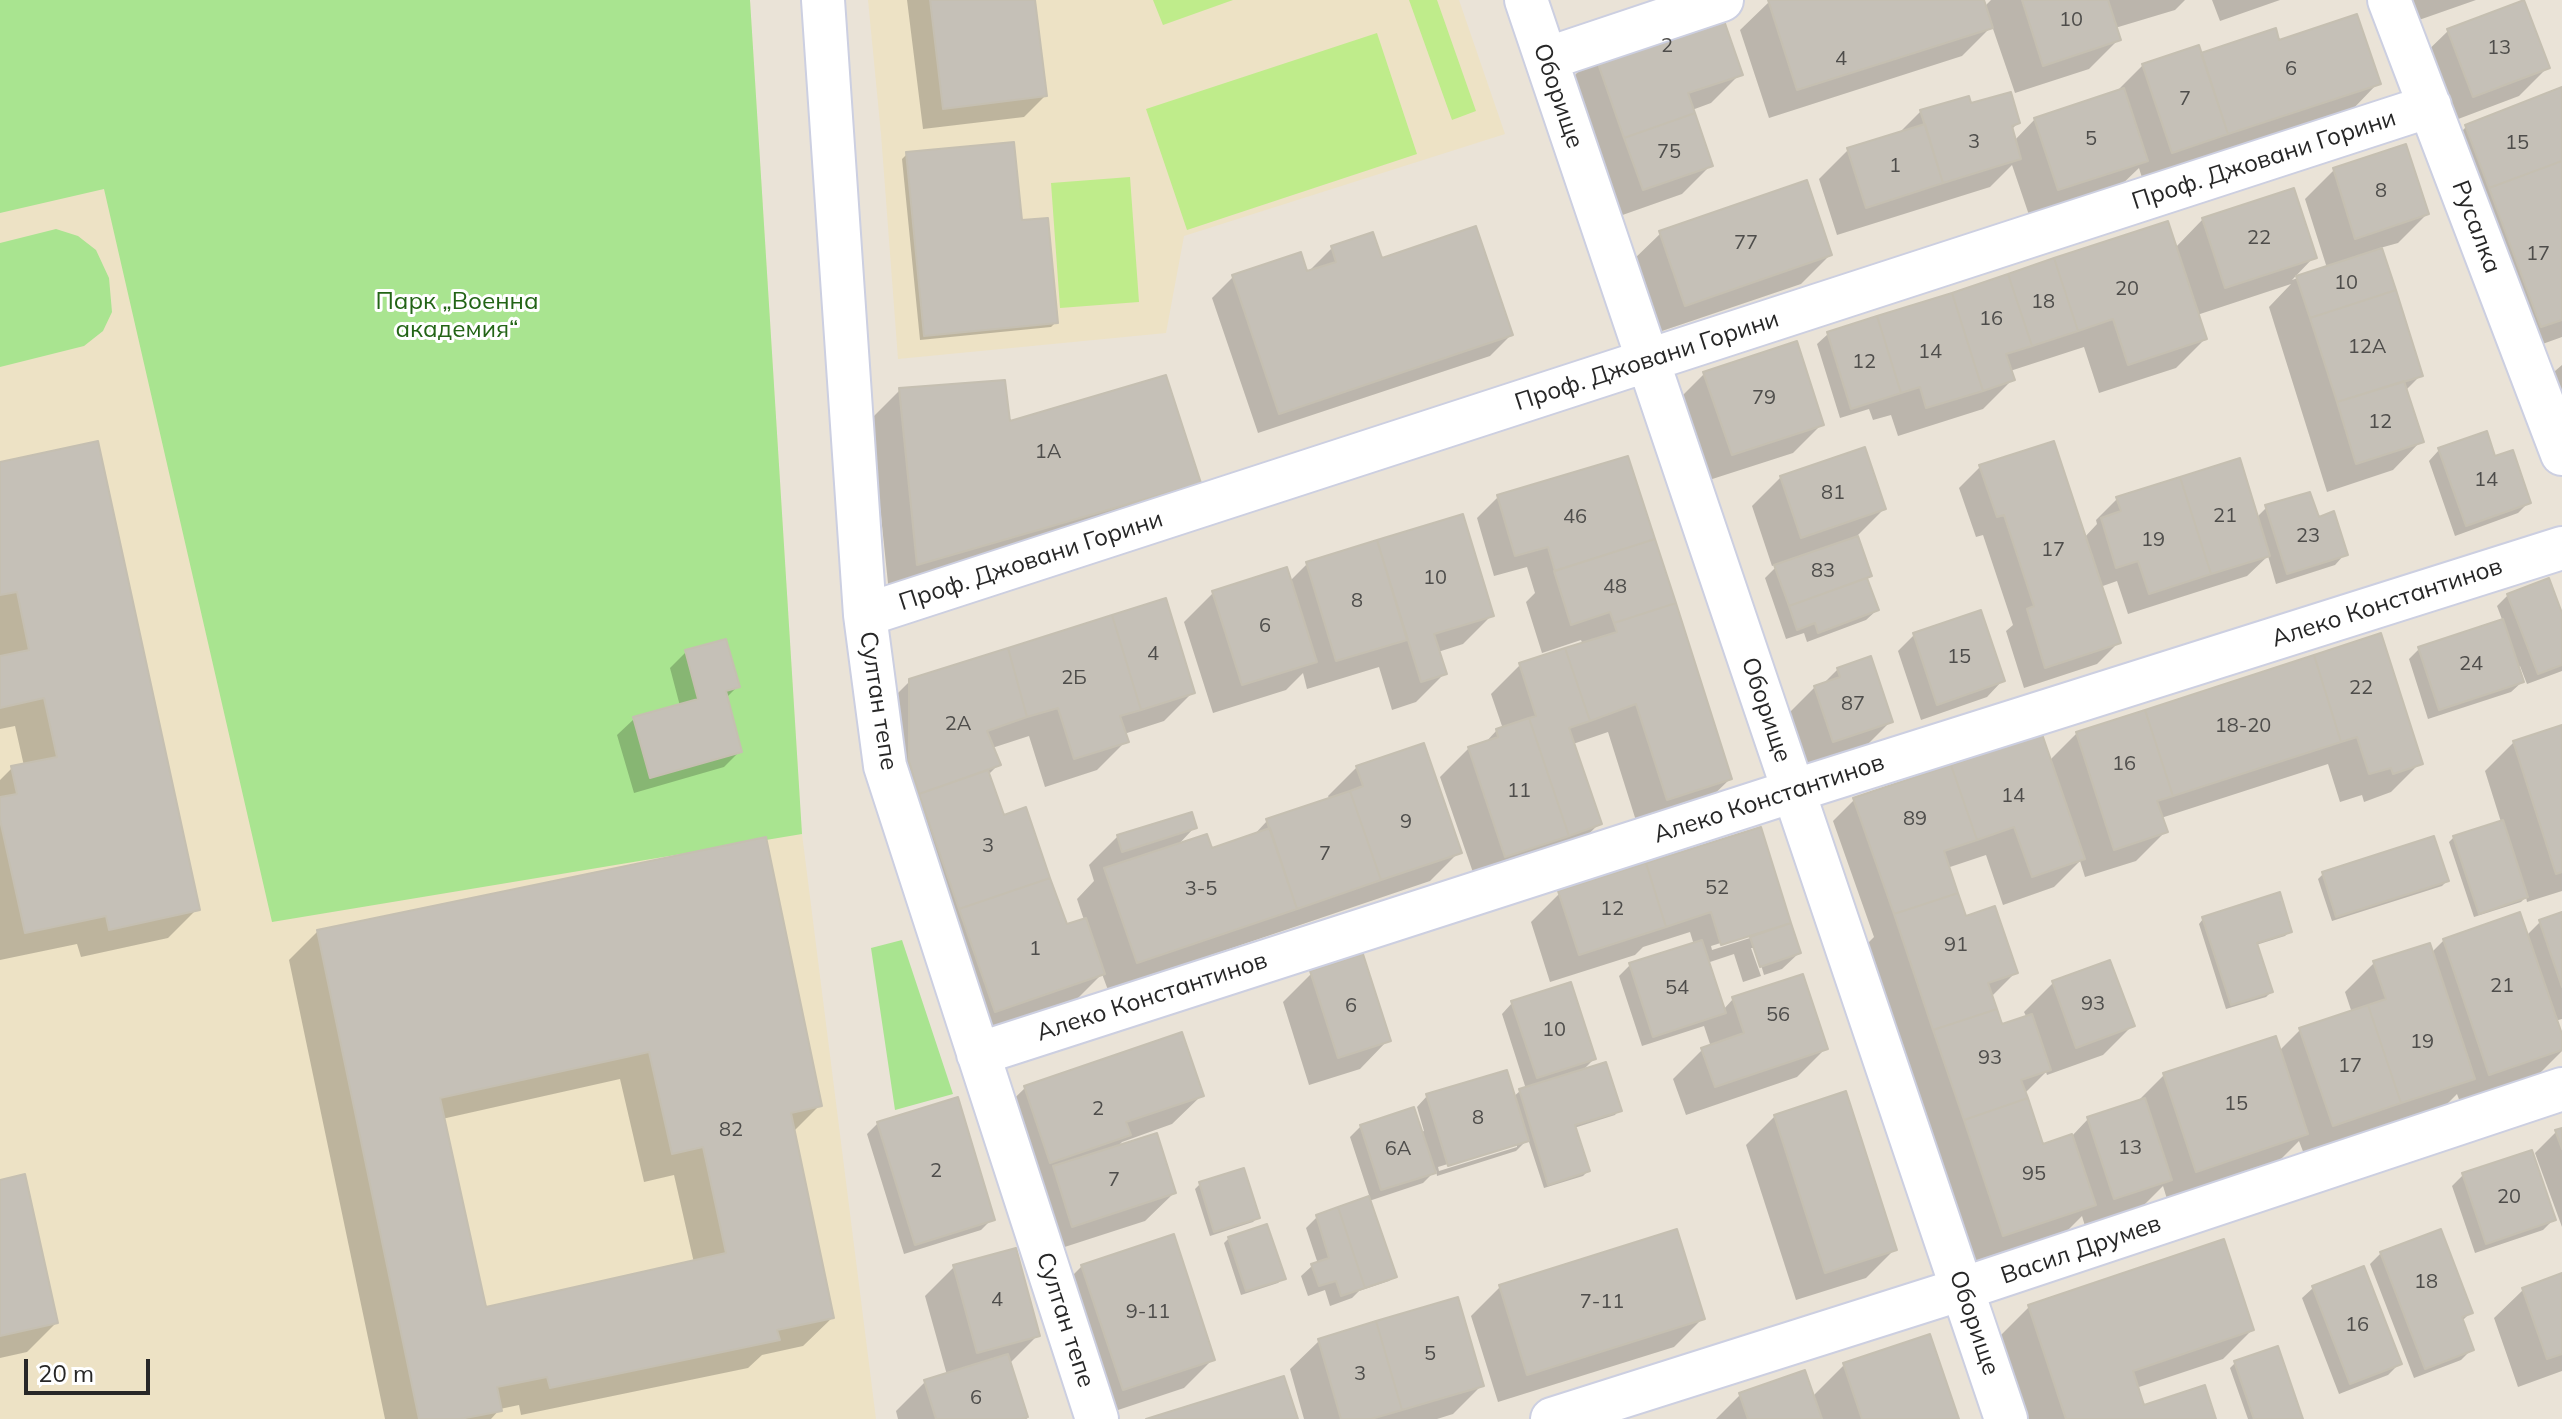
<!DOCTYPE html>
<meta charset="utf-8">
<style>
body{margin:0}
#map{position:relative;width:2562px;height:1419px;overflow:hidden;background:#eae3d7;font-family:Mulish,sans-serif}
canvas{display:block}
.scale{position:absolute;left:24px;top:1359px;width:126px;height:36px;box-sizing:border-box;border:4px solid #272727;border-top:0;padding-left:10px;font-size:24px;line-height:28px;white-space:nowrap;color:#272727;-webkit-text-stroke:6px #fff;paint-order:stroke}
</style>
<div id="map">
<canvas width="2562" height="1419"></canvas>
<div class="scale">20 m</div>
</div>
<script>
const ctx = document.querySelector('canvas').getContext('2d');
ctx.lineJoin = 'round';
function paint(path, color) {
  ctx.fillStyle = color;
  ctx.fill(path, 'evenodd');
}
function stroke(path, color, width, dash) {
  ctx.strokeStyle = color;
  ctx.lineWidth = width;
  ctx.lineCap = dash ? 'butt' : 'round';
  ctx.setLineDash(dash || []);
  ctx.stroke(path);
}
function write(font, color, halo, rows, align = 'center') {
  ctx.font = font + ' Mulish,sans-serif';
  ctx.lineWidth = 6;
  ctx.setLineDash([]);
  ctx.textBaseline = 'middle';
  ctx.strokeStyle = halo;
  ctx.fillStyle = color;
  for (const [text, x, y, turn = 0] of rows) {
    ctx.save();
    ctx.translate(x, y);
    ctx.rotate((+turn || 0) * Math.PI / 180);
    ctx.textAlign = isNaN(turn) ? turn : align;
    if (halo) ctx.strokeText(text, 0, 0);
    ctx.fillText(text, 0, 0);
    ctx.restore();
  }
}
paint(new Path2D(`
 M0 0H750L802 834 876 1419H0Z
 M868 0H1459L1505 134 1184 236 1166 333 898 359 881 134Z`), '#ede2c5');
paint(new Path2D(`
 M0 0H750L802 834 272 922 104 189 0 213Z
 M56 229 78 236 96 250 109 278 112 312 103 331 84 346 0 367V243Z
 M902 940 953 1094 895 1110 871 948Z`), '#a9e490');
paint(new Path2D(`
 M1153 0H1233L1163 25Z
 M1409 0H1437L1476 111 1452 120Z
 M1377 33 1417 154 1187 230 1146 109Z
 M1130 177 1139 302 1060 308 1051 183Z`), '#bfec8b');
paint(new Path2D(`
 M907 0H1033L1045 96 1024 117 923 129Z
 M1774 0H1982L1984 7 1991 0H2185L2175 10 2115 28 2118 40 2089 69 2015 93 1992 26 1962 56 1769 118 1740 30 1769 2Z
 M2212 0H2280L2220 21Z
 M2390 0H2476L2399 27Z
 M2448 31 2548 67 2519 96 2445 124 2419 59Z
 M1596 54 1740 74 1711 103 1692 110 1711 165 1682 194 1614 218 1567 83Z
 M2199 56 2378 83 2350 112 2143 181 2139 168 2117 189 2030 218 2012 165 1990 187 1837 235 1819 179 1848 150 1898 134 1921 111 1969 106 2018 123 2011 130 2014 141 2035 119 2115 93 2143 65Z
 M2562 89V337L2512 355 2437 156 2466 127Z
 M907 154 1020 222 1056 322 1051 327 920 340 902 159Z
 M2334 170 2427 214 2398 243 2380 248 2421 375 2405 391 2421 441 2393 470 2327 492 2269 307 2291 284 2197 315 2205 339 2176 368 2099 393 2084 347 2010 371 2012 380 1983 409 1898 436 1891 415 1873 420 1869 409 1840 418 1817 344 1828 334 2175 248 2203 219 2314 257 2292 280 2327 268 2305 199Z
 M1661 233 1830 255 1801 284 1656 333 1632 261Z
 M1332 248 1380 260 1511 335 1490 356 1258 433 1212 298 1233 277 1311 272V269Z
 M2562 365V413L2548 377Z
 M1704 374 1822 424 1793 453 1703 482 1675 403Z
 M900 390 1008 424 1199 483 1170 511 889 593 871 419Z
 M2439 450 2494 459 2529 502 2518 513 2455 536 2429 461Z
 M1627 458 1730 779 1701 807 1638 827 1608 732 1573 744 1599 824 1570 852 1477 884 1440 777 1469 748 1484 744 1497 730 1503 729 1491 694 1520 665 1583 645 1581 640 1542 653 1526 602 1535 593 1527 567 1494 576 1477 518 1498 497Z
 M0 464 197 909 168 938 81 957 77 944 0 960V780L12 768 24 766 15 726 0 729Z
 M1980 467 2084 538 2097 524 2096 520 2117 499 2256 518 2267 507 2317 519 2345 554 2335 565 2276 584 2268 556 2247 576 2128 614 2117 581 2100 587 2118 643 2097 664 2024 688 2006 631 2013 625 1983 535 1976 537 1959 488Z
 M1781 477 1884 509 1856 537 1870 576 1866 579 1877 610 1866 620 1807 642 1804 633 1786 639 1765 578 1780 563 1772 566 1752 506Z
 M1461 516 1492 615 1463 644 1438 652 1445 673 1416 702 1392 710 1379 667 1307 689 1303 673 1286 690 1213 713 1184 622 1213 593 1289 582 1307 564Z
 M2508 595 2562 618V671L2527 684 2520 666 2517 667 2522 682 2511 692 2428 719 2409 659 2420 648 2503 622 2497 606Z
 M1914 635 2003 680 1987 697 1921 720 1898 651Z
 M2380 636 2420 763 2391 792 2364 802 2362 795 2340 802 2328 764 2161 818 2165 832 2136 861 2085 877 2080 861 2054 887 2003 905 1986 855 1947 868 1964 919 2016 972 1991 997 2001 1027 2027 1018 2024 1012 2053 983 2132 1026 2103 1055 2047 1075 2046 1072 2024 1094 2041 1146 2071 1137 2088 1119 2136 1103 2164 1075 2279 1051 2300 1030 2352 1013 2345 992 2374 963 2428 945 2431 953 2444 940 2526 936 2540 922 2562 915V1019L2555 1021 2562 1040V1051L2536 1077 2460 1102 2457 1094 2444 1107 2304 1154 2299 1141 2277 1163 2167 1199 2163 1186 2141 1208 2085 1226 2082 1216 2065 1233 1975 1264 1866 945 1874 937 1833 821 1854 800 2049 761 2077 733Z
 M686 652 737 687 726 698 740 751 724 767 634 793 617 735 634 719 680 706 670 668Z
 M1838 669 1891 721 1862 750 1804 769 1786 716 1815 687 1822 685Z
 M910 681 1193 692 1164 721 1124 734 1126 741 1097 770 1045 787 1029 736 992 748 999 764 988 775 1003 818 1065 927 1084 920 1077 899 1094 881 1089 865 1118 836 1194 828 1176 847 1210 850 1252 837 1267 821 1330 800 1328 796 1357 767 1459 852 1430 881 1108 990 1102 974 1074 1002 966 1039 881 710Z
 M2562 727V891L2527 902 2526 897 2521 902 2474 917 2449 842 2454 837 2501 822 2485 771 2514 742Z
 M1759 829 1799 953 1782 969 1764 975 1756 948H1751L1761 976 1743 982 1734 954 1707 963 1723 1010 1733 999 1826 1048 1797 1077 1686 1115 1673 1079 1702 1050 1711 1047 1704 1026 1642 1046 1619 976 1630 965 1694 945 1690 932 1643 947 1635 955 1550 982 1531 922 1560 893ZM1766 929V933L1712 950 1711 946Z
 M2323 874 2447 881 2442 886 2332 921 2318 879Z
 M2203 919 2290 931 2285 936 2256 945 2271 992 2266 997 2226 1009 2199 924Z
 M318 931 820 1105 793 1132 832 1318 803 1346 762 1355 748 1368 521 1415 519 1405 500 1409 491 1419H385L289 960ZM620 1079 644 1182 674 1175 694 1263 485 1309 442 1119Z
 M1312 973 1388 1040 1360 1069 1309 1085 1283 1002Z
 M1512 1003 1594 1059 1581 1072 1619 1110 1615 1115 1574 1128 1588 1171 1583 1176 1544 1188 1528 1139 1516 1151 1437 1176 1436 1170 1423 1183 1369 1201 1394 1276 1389 1281 1359 1291 1352 1298 1330 1306 1325 1290 1308 1296 1301 1276 1312 1266 1318 1264 1306 1228 1317 1217 1370 1198 1350 1137 1361 1126 1420 1132 1424 1131 1417 1107 1427 1096 1513 1097 1520 1091 1526 1089 1502 1014ZM1517 1143V1147L1439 1171 1438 1167Z
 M1025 1088 1201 1096 1172 1124 1122 1142 1115 1149 1174 1193 1145 1221 1043 1254 996 1116Z
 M1775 1116 1895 1249 1866 1278 1796 1300 1746 1145Z
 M878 1123 992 1219 981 1230 904 1254 867 1134Z
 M2562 1130V1227L2535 1153 2556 1132Z
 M2463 1175 2553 1220 2543 1230 2475 1253 2452 1186Z
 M0 1182 56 1323 27 1352 0 1358Z
 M1200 1184 1258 1217 1253 1222 1210 1236 1195 1189Z
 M1229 1238 1283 1278 1278 1283 1241 1295 1224 1243Z
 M2223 1242 2252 1330 2223 1359 2136 1388 2143 1408 2214 1419H2028L2000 1336 2029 1307Z
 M2381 1253 2471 1312 2461 1322 2472 1349 2461 1360 2414 1378 2370 1264Z
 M1082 1266 1213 1359 1184 1388 1094 1418 1053 1295Z
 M954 1267 1038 1335 1009 1364 1027 1419H898L896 1411 925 1382 947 1375 925 1296Z
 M2562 1275V1371L2518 1387 2494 1318 2523 1290Z
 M1500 1287 1703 1318 1674 1347 1498 1402 1471 1316Z
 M2313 1288 2399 1364 2388 1375 2339 1394 2302 1298Z
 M1319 1341 1482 1385 1453 1414 1437 1419H1304L1290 1369Z
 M2235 1363 2301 1419H2248L2230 1368Z
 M1844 1365 1957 1419H1716L1740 1395 1812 1397Z`), '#0003');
const building = new Path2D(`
 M930 0H1035L1047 96 943 109Z
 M1768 0H1984L1993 28 1797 90Z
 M2022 0H2108L2121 40 2043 66Z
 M2524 0 2550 68 2473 97 2447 29Z
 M1720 9 1743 75 1688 93 1695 113 1624 138 1594 52Z
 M2357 14 2381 84 2228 134 2201 53 2276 28 2279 40Z
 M2199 45 2228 134 2172 153 2142 64Z
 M2562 87V161L2489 188 2465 125Z
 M2124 88 2148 161 2058 190 2034 118Z
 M2011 92 2020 123 2012 126 2021 159 1943 183 1920 110 1969 96 1971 103Z
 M1695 113 1713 166 1643 190 1624 138Z
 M1925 124 1943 183 1866 208 1847 148Z
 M1014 142 1022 220 1048 218 1058 323 924 336 906 152Z
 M2406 144 2429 214 2355 239 2333 168Z
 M2562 161V320L2541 327 2489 188Z
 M1807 180 1832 255 1685 306 1659 231Z
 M2294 188 2317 258 2225 288 2202 218Z
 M2168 221 2207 339 2128 365 2113 319 2078 331 2054 258Z
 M1476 226 1513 335 1279 414 1232 275 1301 252 1307 271 1336 262 1331 246 1373 232 1382 258Z
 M2382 248 2396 290 2310 318 2296 276Z
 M2054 258 2078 331 2032 346 2008 274Z
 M2008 274 2032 346 2006 354 2015 380 1983 391 1952 293Z
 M2396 290 2423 376 2337 402 2310 318Z
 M1952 293 1983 391 1926 408 1920 387 1901 393 1877 316Z
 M1877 316 1901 393 1851 409 1827 332Z
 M1797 341 1824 425 1732 455 1703 372Z
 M1166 375 1201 483 917 565 899 388 1005 380 1010 421Z
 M2404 381 2424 442 2356 464 2337 402Z
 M2487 431 2495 456 2513 450 2531 503 2466 526 2438 448Z
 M98 441 200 910 109 930 106 916 25 933 0 820V797L17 794 11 766 57 757 44 698 0 708V656L29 650 17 592 0 595V462Z
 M2054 441 2121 643 2045 668 2027 609 2034 606 2004 515 1997 517 1979 465Z
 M1865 447 1886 509 1801 538 1780 476Z
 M1628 456 1655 539 1555 571 1548 547 1515 556 1497 495Z
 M2240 458 2270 556 2211 574 2180 477Z
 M2180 477 2211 574 2149 594 2138 561 2116 568 2101 518 2121 511 2116 497Z
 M2310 492 2319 517 2334 511 2348 555 2287 574 2265 505Z
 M1463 514 1494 616 1434 634 1447 674 1421 682 1377 540Z
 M1858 536 1872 576 1789 606 1774 565Z
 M1655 539 1676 603 1614 623 1610 612 1571 625 1554 571Z
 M1377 540 1407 640 1336 661 1306 562Z
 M1287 567 1317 662 1242 685 1212 591Z
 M1867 578 1879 610 1818 633 1815 623 1797 630 1789 606Z
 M2549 578 2562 613V665L2538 674 2507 594Z
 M1166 598 1195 693 1141 710 1112 615Z
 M1676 603 1732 779 1667 800 1636 704 1590 721 1565 648 1617 632 1614 623Z
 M1981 610 2005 681 1937 705 1913 633Z
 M1112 615 1141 710 1120 716 1129 742 1074 759 1058 708 1027 717 1008 648Z
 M2503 619 2524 682 2439 710 2418 647Z
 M2381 633 2423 764 2393 774 2391 768 2369 774 2357 737 2341 742 2314 655Z
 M726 639 740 687 726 691 742 752 650 778 633 717 698 699 685 650Z
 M1008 648 1027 717 987 731 1001 765 919 794 909 761V679Z
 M1565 648 1590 721 1569 728 1602 824 1569 836 1529 718 1536 716 1519 663Z
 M2314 655 2341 742 2173 796 2145 710Z
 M1871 656 1893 722 1833 742 1814 686 1840 677 1837 668Z
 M2145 710 2173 796 2157 801 2168 832 2114 850 2076 732Z
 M1529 718 1569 836 1505 857 1468 747 1498 737 1496 729Z
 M2562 725V872L2556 874 2513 741Z
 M2042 734 2085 859 2032 877 2014 827 1977 840 1951 765Z
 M1424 743 1462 853 1381 880 1350 791 1363 786 1356 766Z
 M1951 765 1977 840 1944 851 1958 893 1894 914 1853 798Z
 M988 770 1004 815 1026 807 1050 878 959 909 919 794Z
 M1350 791 1381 880 1297 909 1266 819Z
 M1192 812 1197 828 1122 852 1117 835Z
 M2503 820 2528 897 2479 914 2453 836Z
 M1761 827 1791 923 1721 945 1711 912 1666 927 1646 863Z
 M1270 828 1297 909 1137 963 1104 868 1207 834 1212 848Z
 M2434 836 2449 881 2336 917 2322 872Z
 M766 837 822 1106 791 1113 834 1318 777 1330 780 1340 550 1388 547 1377 497 1387 502 1411 460 1419H419L317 930ZM649 1052 672 1154 703 1147 726 1253 486 1307 440 1098Z
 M1646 863 1666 927 1579 955 1558 891Z
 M1050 878 1067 924 1086 918 1105 974 995 1012 959 909Z
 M2280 892 2292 932 2257 943 2273 992 2231 1005 2202 917Z
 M1958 893 1966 916 1995 906 2018 973 1988 983 1997 1009 1933 1030 1894 914Z
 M2520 912 2562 1034V1050L2489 1075 2443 939Z
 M2562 912V987L2539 920Z
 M1791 923 1801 953 1760 967 1750 937Z
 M1702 940 1726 1013 1653 1037 1629 963Z
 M2430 943 2475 1079 2401 1103 2368 1005 2386 999 2373 961Z
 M1363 954 1391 1041 1338 1058 1310 971Z
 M2110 960 2135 1026 2076 1048 2052 981Z
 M1803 974 1828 1049 1715 1087 1701 1048 1744 1033 1732 997Z
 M1571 982 1596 1059 1537 1078 1511 1001Z
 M2368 1005 2401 1103 2333 1126 2299 1028Z
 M1997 1009 2002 1024 2032 1014 2051 1070 2021 1080 2028 1098 1964 1120 1933 1030Z
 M1182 1032 1204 1096 1126 1122 1131 1135 1050 1163 1024 1086Z
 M2276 1036 2308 1134 2196 1172 2163 1073Z
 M1606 1062 1622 1111 1575 1125 1590 1171 1548 1185 1519 1089Z
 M1507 1070 1529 1141 1448 1166 1426 1094Z
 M1846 1091 1897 1250 1825 1273 1774 1115Z
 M958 1097 995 1220 915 1245 877 1122Z
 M2028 1098 2043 1144 2072 1134 2096 1205 2003 1236 1964 1120Z
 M2145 1098 2172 1180 2114 1199 2087 1117Z
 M1414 1107 1436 1173 1381 1190 1360 1125Z
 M2562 1128V1149L2555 1130Z
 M1157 1133 1176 1193 1072 1227 1053 1166Z
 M2532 1150 2556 1220 2486 1244 2462 1173Z
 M1244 1168 1260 1218 1214 1232 1199 1182Z
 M25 1174 58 1323 0 1336V1180Z
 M1369 1196 1397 1277 1365 1288 1338 1207Z
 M1338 1207 1365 1288 1341 1296 1336 1281 1319 1286 1311 1264 1329 1258 1316 1215Z
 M1267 1224 1286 1279 1246 1291 1228 1237Z
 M1677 1229 1705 1319 1527 1375 1499 1285Z
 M2441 1229 2473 1313 2462 1317 2474 1350 2425 1369 2380 1252Z
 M1174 1234 1215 1360 1123 1390 1081 1265Z
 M2224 1239 2254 1330 2133 1371 2144 1405 2205 1385 2216 1419H2066L2028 1305Z
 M1016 1248 1040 1336 977 1353 953 1265Z
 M2364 1266 2402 1364 2350 1384 2312 1286Z
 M2562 1273V1354L2547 1359 2522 1288Z
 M1458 1297 1484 1386 1402 1410 1376 1321Z
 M1376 1321 1402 1410 1371 1419H1341L1318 1339Z
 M1930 1334 1959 1419H1862L1843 1363Z
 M2278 1346 2303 1419H2254L2234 1361Z
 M1008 1354 1028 1417 1021 1419H936L924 1380Z
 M1805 1370 1822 1419H1748L1739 1393Z
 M1284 1376 1298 1419H1146Z`);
paint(building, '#c5c0b7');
stroke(building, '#c5bfb1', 2);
const minor = new Path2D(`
 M823 0 865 615 885 766 1097 1419
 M1526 0 2006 1419
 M2389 0 2562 454
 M1546 59 1722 0
 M865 615 2430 106
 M978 1054 1793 791 2562 548
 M1552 1419 1962 1289 2562 1089`);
stroke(minor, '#cccfe1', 46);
stroke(minor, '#fff', 42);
write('20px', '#4e4d4b', null, [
 ["10",2071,20],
 ["2",1667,46],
 ["13",2499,48],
 ["4",1841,59],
 ["6",2291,69],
 ["7",2185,99],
 ["5",2091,139],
 ["3",1974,142],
 ["15",2517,143],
 ["75",1669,152],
 ["1",1895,166],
 ["8",2381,191],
 ["22",2259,238],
 ["77",1746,243],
 ["17",2538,254],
 ["10",2346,283],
 ["20",2127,289],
 ["18",2043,302],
 ["16",1991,319],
 ["12А",2367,347],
 ["14",1930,352],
 ["12",1864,362],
 ["79",1764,398],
 ["12",2380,422],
 ["1А",1048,452],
 ["14",2486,480],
 ["81",1833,493],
 ["21",2225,516],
 ["46",1575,517],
 ["23",2308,536],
 ["19",2153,540],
 ["17",2053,550],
 ["83",1823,571],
 ["10",1435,578],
 ["48",1615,587],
 ["8",1357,601],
 ["6",1265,626],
 ["4",1153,654],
 ["15",1959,657],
 ["24",2471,664],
 ["2Б",1074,678],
 ["22",2361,688],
 ["87",1853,704],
 ["2А",958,724],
 ["18-20",2243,726],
 ["16",2124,764],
 ["11",1519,791],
 ["14",2013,796],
 ["89",1915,819],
 ["9",1406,822],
 ["3",988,846],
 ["7",1325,854],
 ["52",1717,888],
 ["3-5",1201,889],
 ["12",1612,909],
 ["91",1956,945],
 ["1",1035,949],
 ["21",2502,986],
 ["54",1677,988],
 ["93",2093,1004],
 ["6",1351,1006],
 ["56",1778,1015],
 ["10",1554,1030],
 ["19",2422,1042],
 ["93",1990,1058],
 ["17",2350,1066],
 ["15",2236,1104],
 ["2",1098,1109],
 ["8",1478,1118],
 ["82",731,1130],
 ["13",2130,1148],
 ["6А",1398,1149],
 ["2",936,1171],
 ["95",2034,1174],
 ["7",1114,1180],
 ["20",2509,1197],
 ["18",2426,1282],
 ["4",997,1300],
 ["7-11",1602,1302],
 ["9-11",1148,1312],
 ["16",2357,1325],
 ["5",1430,1354],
 ["3",1360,1374],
 ["6",976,1398]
]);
write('24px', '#272727', '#fff', [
 ["Оборище",1558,96,71],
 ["Проф. Джовани Горини",2264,160,-18],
 ["Русалка",2476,227,69],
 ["Проф. Джовани Горини",1647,361,-18],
 ["Проф. Джовани Горини",1031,561,-18],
 ["Алеко Константинов",2387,603,-18],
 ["Султан тепе",878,701,81],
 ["Оборище",1766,710,71],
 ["Алеко Константинов",1769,799,-18],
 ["Алеко Константинов",1152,997,-18],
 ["Васил Друмев",2081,1250,-19],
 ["Султан тепе",1065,1320,72],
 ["Оборище",1974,1323,71]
]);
write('24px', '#236416', '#fff', [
 ["Парк „Военна",457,302],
 ["академия“",457,330]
]);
</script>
